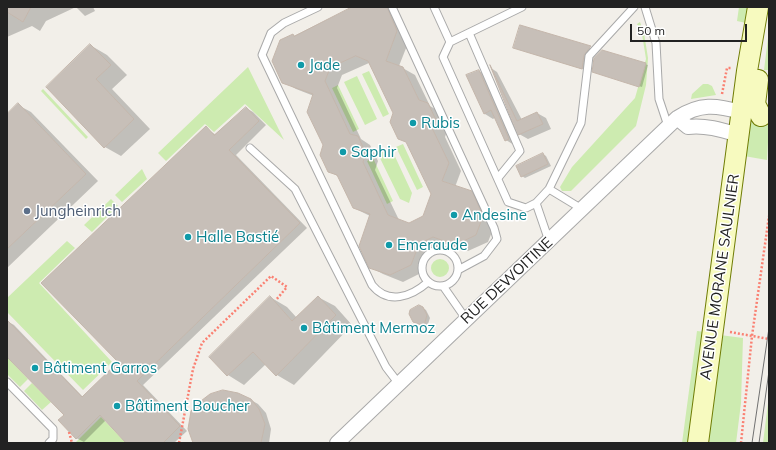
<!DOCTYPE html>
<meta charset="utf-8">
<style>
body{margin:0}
#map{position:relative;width:776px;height:450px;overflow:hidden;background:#f2efe9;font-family:Mulish,sans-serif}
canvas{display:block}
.frame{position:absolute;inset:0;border:8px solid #222;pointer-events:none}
.scale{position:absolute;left:630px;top:24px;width:117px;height:18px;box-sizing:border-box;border:2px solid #222;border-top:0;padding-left:5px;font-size:12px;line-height:14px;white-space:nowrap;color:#222;-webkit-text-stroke:3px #fff;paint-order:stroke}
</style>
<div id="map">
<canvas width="776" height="450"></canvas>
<div class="frame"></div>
<div class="scale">50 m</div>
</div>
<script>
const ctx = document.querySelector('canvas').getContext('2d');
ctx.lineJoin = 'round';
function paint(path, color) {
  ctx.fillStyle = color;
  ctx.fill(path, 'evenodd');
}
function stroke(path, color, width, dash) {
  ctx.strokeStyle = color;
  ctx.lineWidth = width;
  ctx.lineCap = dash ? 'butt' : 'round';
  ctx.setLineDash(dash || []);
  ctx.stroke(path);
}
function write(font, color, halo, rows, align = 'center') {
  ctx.font = font + ' Mulish,sans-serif';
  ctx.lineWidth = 3;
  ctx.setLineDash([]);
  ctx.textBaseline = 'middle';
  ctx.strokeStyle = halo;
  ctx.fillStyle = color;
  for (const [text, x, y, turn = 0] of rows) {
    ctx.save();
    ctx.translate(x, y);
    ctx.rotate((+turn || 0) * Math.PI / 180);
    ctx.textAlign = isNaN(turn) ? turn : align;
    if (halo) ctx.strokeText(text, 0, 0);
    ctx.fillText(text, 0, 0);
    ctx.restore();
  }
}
paint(new Path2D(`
 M739 7H748L746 23 737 21Z
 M640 22 644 33 648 58 646 85 636 126 571 191H562L560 187 572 167 635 98 646 59 642 34 637 24Z
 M769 30V70H764Z
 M248 67 284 140 245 104 214 132 205 124 166 161 158 153Z
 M369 71 389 114 383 117 362 74Z
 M357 76 377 119 365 125 344 82Z
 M703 84H708L712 86 716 95 691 99 692 94Z
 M338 85 359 129 353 132 332 88Z
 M43 89 88 137 86 139 41 91Z
 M752 122 769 124 767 160 744 156 750 123Z
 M403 144 423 187 417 190 396 147Z
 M391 148 412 193 409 203 400 199 378 154Z
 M373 158 393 201 387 204 367 161Z
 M142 169 147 179 122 202 115 195Z
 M111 199 118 206 92 232 84 225Z
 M67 241 75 248 39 283 112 362 83 390 7 312V298Z
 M431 268a9 9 0 1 1 18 0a9 9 0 1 1-18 0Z
 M697 331 706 332 690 443H682Z
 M720 335 743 338 741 403 736 443H706Z
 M7 357 28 379 20 387 7 374Z
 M32 383 51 402 42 410 24 391Z
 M769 395V443H763Z
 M101 417 126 443H75Z`), '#cdebb0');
paint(new Path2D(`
 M7 7H93L95 11 85 16 76 7 46 21 40 31 32 26 7 37Z
 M354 7H382L400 16 410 38 399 66 415 75 430 106 440 112 448 128 445 137 461 171 455 187 471 192 484 200 495 224 488 242 468 251 446 244 431 250 423 272 403 282 383 274 370 267V216L354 208 339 177 329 171 314 96 296 89 283 82 293 35 295 36ZM369 63 394 113 398 138 408 143 432 194 424 217 409 224 399 220 375 170 378 161 370 145 361 139 337 88 342 75Z
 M521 26 593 49 585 70 514 48Z
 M90 45 107 55 127 75 112 89 150 129 121 156 105 147Z
 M645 64 648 65 642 87 593 72Z
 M491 68 497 72 522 120 537 113 546 118 551 129 528 139 519 134Z
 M479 71 488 76 514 145 506 140 496 117 493 119 485 114Z
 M18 105 31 112 98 181 7 268V116Z
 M246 108 253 112 266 125 236 155 307 228 143 385 187 431 174 443H128L106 420 84 442 76 438 65 415 7 355V321L14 325 83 397 119 362 206 128 216 135Z
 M543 154 546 156 551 166 525 178 522 176Z
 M270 297 287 307 297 318 318 297 335 306 352 325 294 385 277 375 266 364 244 385 228 375Z
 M423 308 426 310 430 318 427 327 413 322Z
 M251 400 258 404 266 413 271 429 269 443H194Z`), '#0003');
const building = new Path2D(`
 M7 7H31L23 22 7 12Z
 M352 7H387L397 31 386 61 403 67 419 100 428 103 436 120 433 130 449 163 442 181 472 191 483 216 476 235 455 245 433 237 419 244 411 265 390 275 369 268 359 246 370 214 353 208 337 175 328 172 320 155 323 145 307 112 313 94 282 83 272 61 280 40 293 34 294 36ZM356 56 368 61 393 113 390 122 398 139 406 142 431 194 423 216 409 223 388 215 363 162 366 154 358 136 350 134 325 81 330 68Z
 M520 25 591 46 584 55 582 69 513 48Z
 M90 44 111 65 96 79 134 119 104 148 46 87Z
 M602 50 646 63 639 87 592 72 594 58Z
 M490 65 517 121 537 112 543 124 518 135Z
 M479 70 509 139 505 141 491 110 484 114 466 75Z
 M18 103 86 174 7 249V114Z
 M246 107 259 121 229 150 300 223 137 381 180 426 163 443H126L100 415 76 439 58 420 64 415 7 357V320L82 397 118 362 41 283 206 126 214 135Z
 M543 153 548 164 521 177 516 166Z
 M270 296 292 321 318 296 336 315 276 376 253 352 227 376 209 357Z
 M419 305 423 307 427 315 424 326 413 322 409 314 410 310Z
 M223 390 238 393 251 399 259 409 265 424 261 443H193L188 429 191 411 197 404 210 394Z`);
paint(building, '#c7bfb8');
stroke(building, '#c4b6ab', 1);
const service = new Path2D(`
 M318 7 284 23 271 33 262 55 372 285C388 305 411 297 428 282
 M392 7 494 228 497 239 484 256 458 270
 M434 7 450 42
 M522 7 450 42 443 57 508 202 526 208 536 203 549 241
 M645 7 656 43 659 99 668 126
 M469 33 520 151 498 178
 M250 148 295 189 386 367 399 384
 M536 203 549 189
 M582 209 549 189 581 123 589 56 634 7
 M422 268a18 18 0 1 1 36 0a18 18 0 1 1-36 0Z
 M443 286 466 319
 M7 382 53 429V439L49 443`);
const minor = new Path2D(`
 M677 118 688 127C706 125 722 130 739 135
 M337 443 677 118C700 103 716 105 741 112`);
const secondary = new Path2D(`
 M758 80 755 104 761 116
 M698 443 747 71 758 7`);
stroke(service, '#a9a9a9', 9);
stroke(minor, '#a9a9a9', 16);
stroke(secondary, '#707d05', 22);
stroke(new Path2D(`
 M722 94 727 68H731
 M730 332 769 339
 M69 432 72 443
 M179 443 193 369 202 343 271 276 287 287 276 300
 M741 443 752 336 769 216`), '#fa8072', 2.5, [2, 2]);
stroke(service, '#fff', 7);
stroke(minor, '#fff', 14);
stroke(secondary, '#f7fabf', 20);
stroke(new Path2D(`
 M752 443 769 328
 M759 443 769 371`), '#707070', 1);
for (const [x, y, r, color] of [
 [301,65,4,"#0f9aa8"],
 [413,123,4,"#0f9aa8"],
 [343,152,4,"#0f9aa8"],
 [27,211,4,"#5c6f8a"],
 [454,215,4,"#0f9aa8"],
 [188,237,4,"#0f9aa8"],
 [389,245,4,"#0f9aa8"],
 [304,328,4,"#0f9aa8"],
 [35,368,4,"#0f9aa8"],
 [117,406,4,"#0f9aa8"]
]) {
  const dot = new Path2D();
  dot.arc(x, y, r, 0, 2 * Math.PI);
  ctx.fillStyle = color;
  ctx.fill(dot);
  stroke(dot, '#fff', 1.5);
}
write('15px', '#0d838f', '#fff', [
 ["Jade",309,65],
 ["Rubis",421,123],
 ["Saphir",351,152],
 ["Andesine",462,215],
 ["Halle Bastié",196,237],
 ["Emeraude",397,245],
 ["Bâtiment Mermoz",312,328],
 ["Bâtiment Garros",43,368],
 ["Bâtiment Boucher",125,406]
], 'left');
write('15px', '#4e5e75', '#fff', [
 ["Jungheinrich",35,211]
], 'left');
write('15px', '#222', '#fff', [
 ["AVENUE MORANE SAULNIER",720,277,-82],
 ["RUE DEWOITINE",507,281,-43]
]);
</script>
